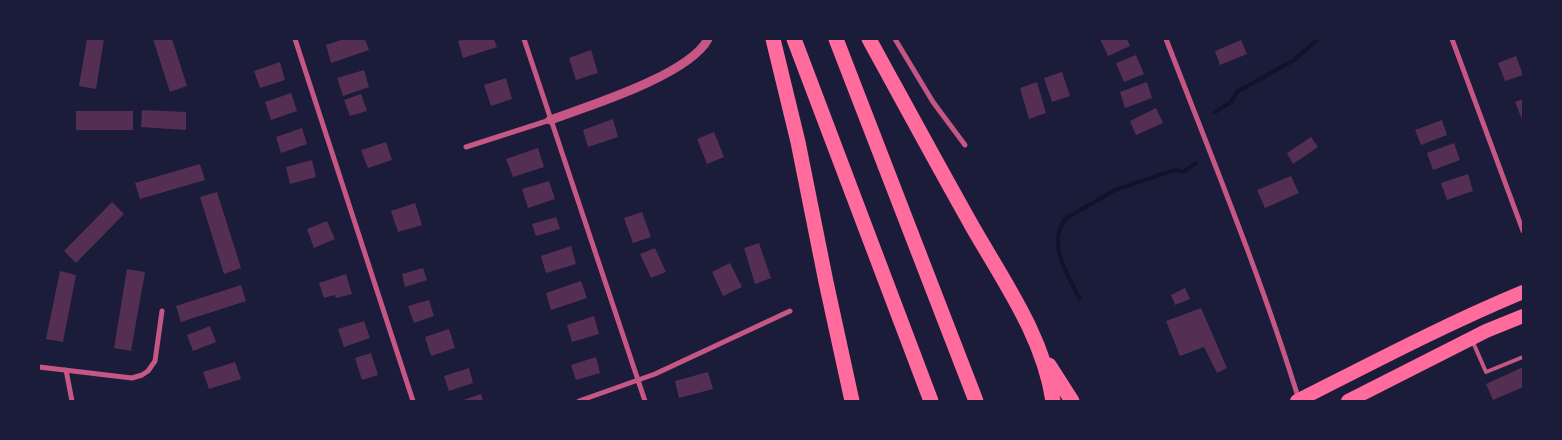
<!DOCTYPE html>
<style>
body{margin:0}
#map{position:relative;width:1562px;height:440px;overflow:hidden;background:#1b1b3a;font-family:Figtree,sans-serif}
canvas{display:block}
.frame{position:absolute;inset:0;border:40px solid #1b1b3a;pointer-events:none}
</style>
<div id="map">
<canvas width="1562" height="440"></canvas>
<div class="frame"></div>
</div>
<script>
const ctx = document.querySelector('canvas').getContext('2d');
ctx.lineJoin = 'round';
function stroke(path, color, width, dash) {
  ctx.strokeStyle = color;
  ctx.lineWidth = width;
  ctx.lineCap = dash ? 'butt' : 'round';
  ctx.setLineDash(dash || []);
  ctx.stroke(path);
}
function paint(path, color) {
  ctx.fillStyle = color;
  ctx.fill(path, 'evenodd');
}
stroke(new Path2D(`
 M1215 112 1231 102 1237 92 1294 60 1318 39
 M1080 299C1068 276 1047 244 1065 219L1115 190 1174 170 1183 172 1196 163`), '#12122b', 4);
paint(new Path2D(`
 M87 39H104L96 89 79 86Z
 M153 39H172L187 86 170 92Z
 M344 39H365L369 50 331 63 326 45Z
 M465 39H494L497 47 463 58 458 41Z
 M1100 39H1127L1130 46 1108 56Z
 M1241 40 1247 54 1220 65 1215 51Z
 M591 50 598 73 576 80 569 58Z
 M1136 55 1144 74 1124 82 1116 63Z
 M1516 56 1523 75 1505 81 1498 63Z
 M280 62 285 80 260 88 254 71Z
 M364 70 369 87 343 96 337 78Z
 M1062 72 1070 96 1052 102 1044 78Z
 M506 78 512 99 491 106 484 85Z
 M1037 82 1046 113 1029 119 1020 88Z
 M1147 82 1152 98 1125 108 1120 92Z
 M291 93 297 111 271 120 265 102Z
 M361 94 367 111 350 116 344 100Z
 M1523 99V122L1515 102Z
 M1156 108 1163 123 1136 135 1130 121Z
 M142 110 186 112V130L141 127Z
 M76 111H133V130H76Z
 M613 119 618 137 588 147 583 130Z
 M1442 120 1447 135 1421 145 1415 130Z
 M302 128 307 144 281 153 276 137Z
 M714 132 724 157 707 164 697 139Z
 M1311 137 1318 147 1293 164 1287 153Z
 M386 142 392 160 368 168 361 150Z
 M1454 143 1460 160 1433 170 1427 153Z
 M538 148 544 167 513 177 506 159Z
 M312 160 316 177 290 184 286 167Z
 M200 164 205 180 140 199 135 183Z
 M1468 174 1473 191 1447 200 1441 183Z
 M1291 176 1299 193 1265 208 1257 190Z
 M549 181 555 199 528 208 522 189Z
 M217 192 241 268 224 274 200 197Z
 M112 202 124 214 76 263 64 251Z
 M415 203 422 225 398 232 391 211Z
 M642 212 651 237 633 243 624 218Z
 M556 217 560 229 536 236 532 224Z
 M327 221 335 239 314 248 307 229Z
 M759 243 771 278 755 284 744 248Z
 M571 246 576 264 546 273 541 256Z
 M655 248 666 272 651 278 640 254Z
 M730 263 742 287 723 296 712 272Z
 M423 268 427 280 405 287 402 274Z
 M127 269 145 272 131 351 114 348Z
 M60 271 76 275 63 342 46 339Z
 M346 274 352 294 336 298 335 295 324 298 319 283Z
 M581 281 587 298 551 310 546 293Z
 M241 285 246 301 181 322 176 306Z
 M1185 288 1190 299 1175 305 1171 295Z
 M429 300 434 316 414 323 408 306Z
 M1201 308 1227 368 1217 373 1204 347 1180 356 1166 321Z
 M594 316 599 334 572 342 567 325Z
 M364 321 370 338 344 347 338 329Z
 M210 326 216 342 193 351 187 335Z
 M449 329 455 348 431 356 425 337Z
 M371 353 378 375 362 380 355 358Z
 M596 357 600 373 576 380 571 365Z
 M235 362 241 379 209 389 203 372Z
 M1523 367V387L1493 400 1486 384Z
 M469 368 473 383 449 391 444 376Z
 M708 372 713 389 679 398 675 381Z
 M481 394 483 401H460Z`), '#542f53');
stroke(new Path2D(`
 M1472 340 1486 372 1523 357`), '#c65784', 4);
stroke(new Path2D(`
 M295 39 413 401
 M524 39 645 401
 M895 39 933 102 965 145
 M1166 39C1212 158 1261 277 1299 400
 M1452 39 1523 231
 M466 147 550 120
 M39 367 115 376 132 378 142 375 148 371 155 361 162 311
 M66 370 72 401
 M579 401 655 374 790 311`), '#c65784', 5);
stroke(new Path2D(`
 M550 120C589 106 689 75 708 39`), '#c65784', 9);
stroke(new Path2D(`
 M1297 401C1372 363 1446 324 1523 292
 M1348 401 1486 331 1523 316`), '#ff6b9d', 14);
stroke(new Path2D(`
 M773 39 798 142 826 282 852 401
 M794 39 931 401
 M836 39 976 401
 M869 39C903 101 937 164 972 226 1004 282 1043 336 1053 401
 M1049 365 1072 401`), '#ff6b9d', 15);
</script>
